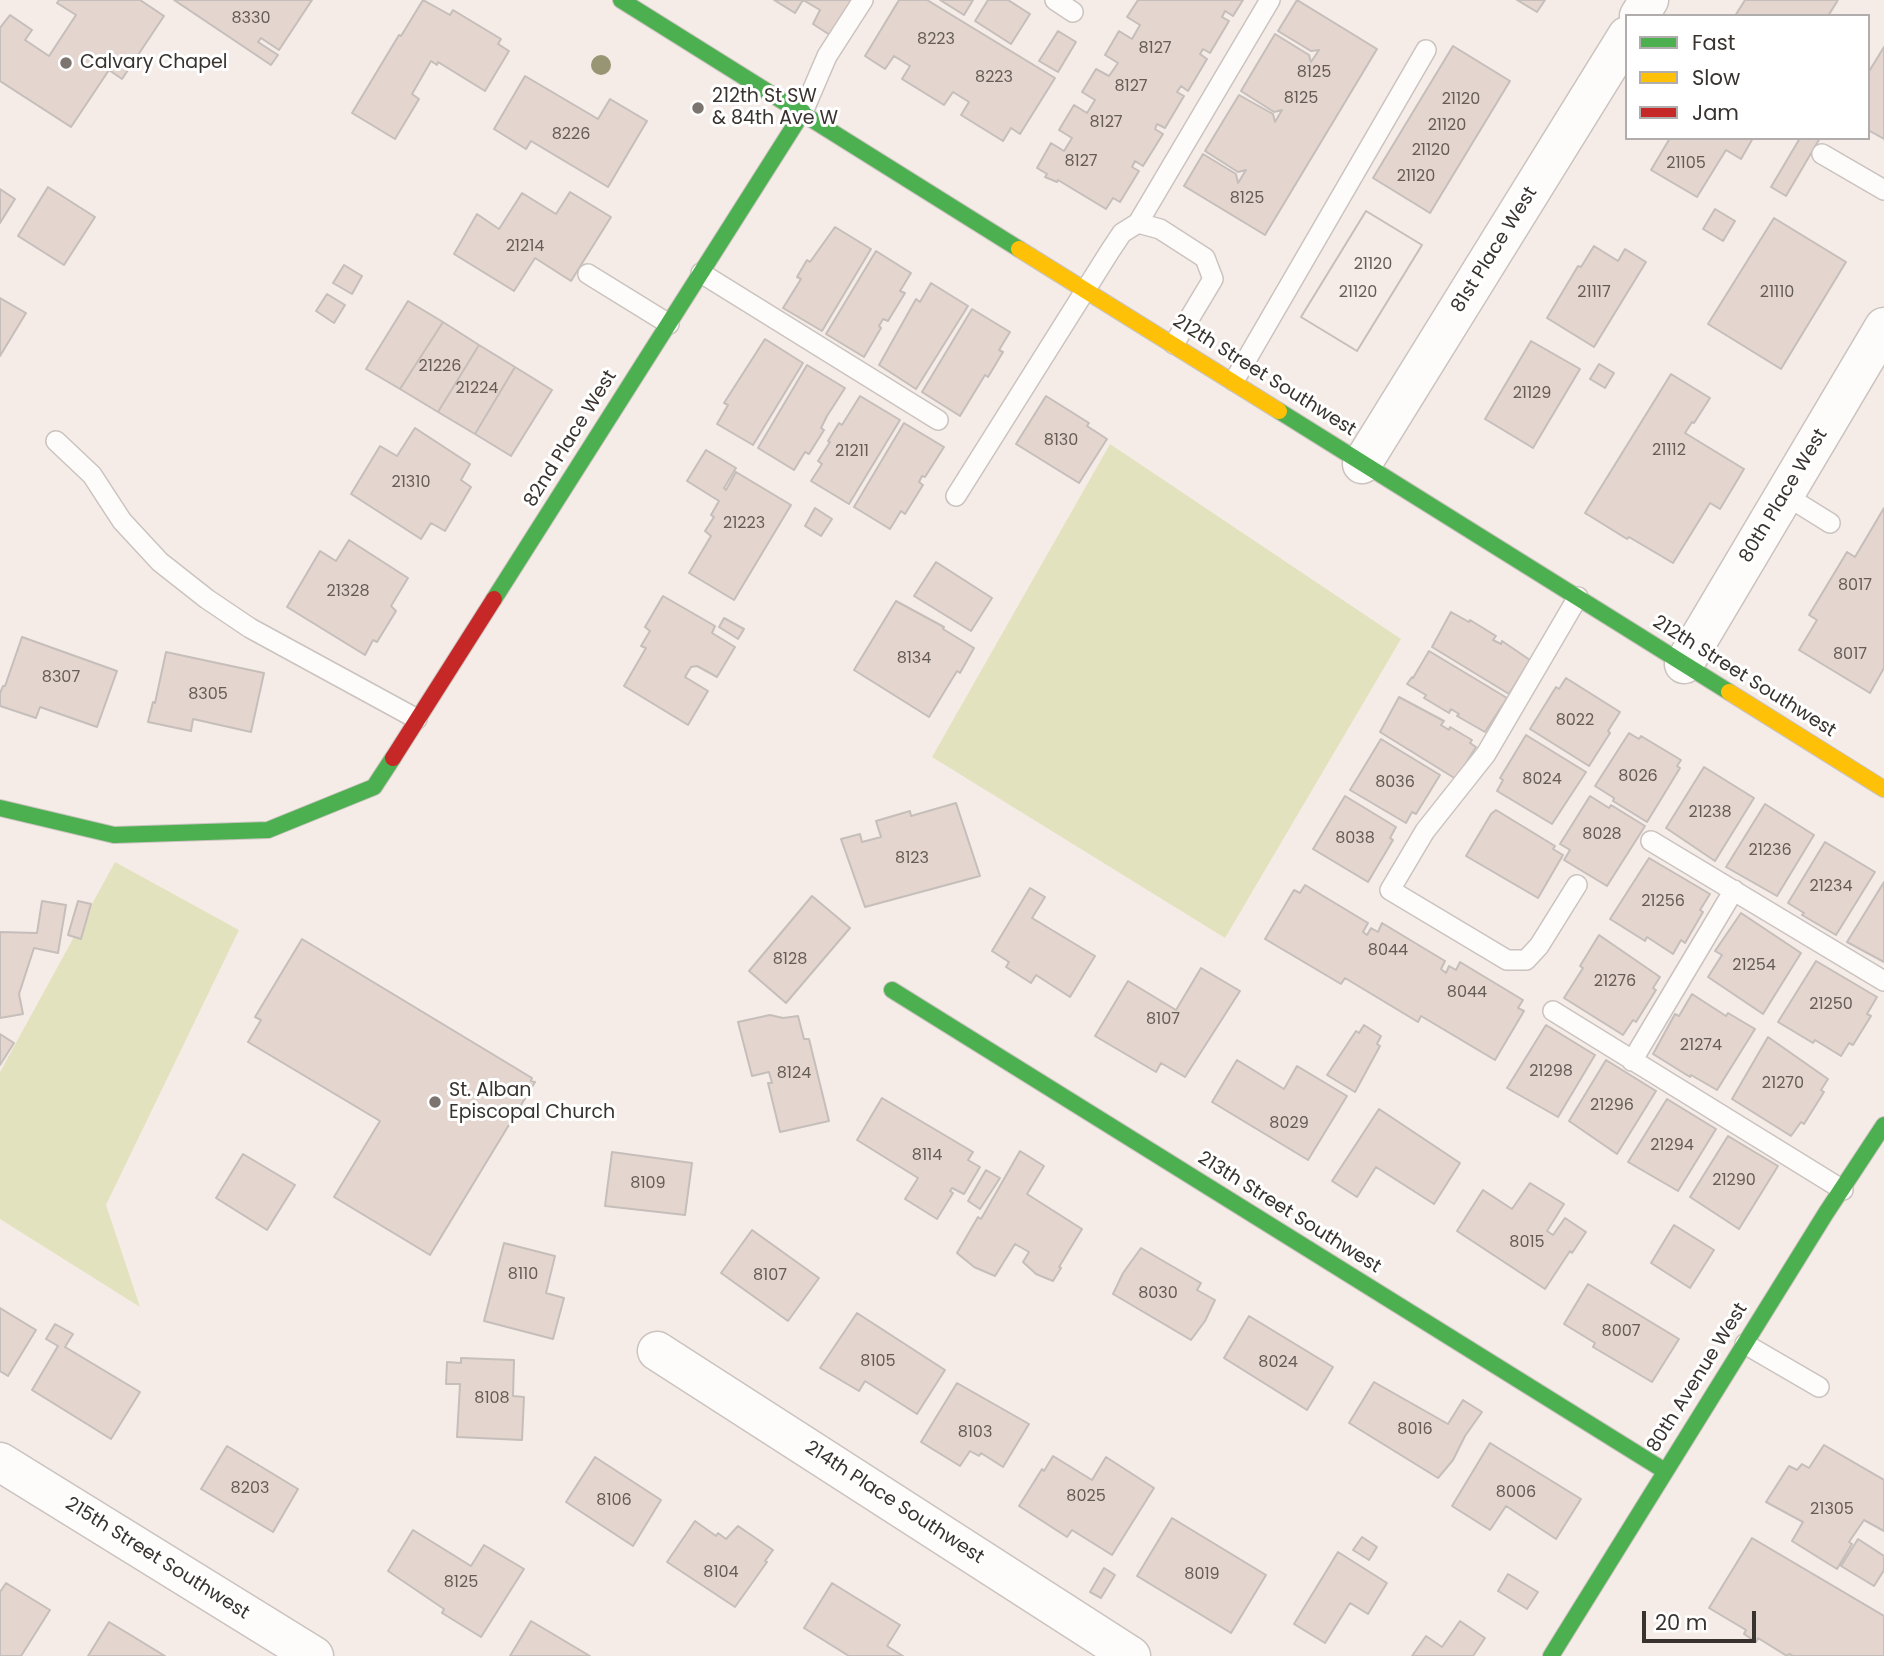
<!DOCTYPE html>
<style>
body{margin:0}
#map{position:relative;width:1884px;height:1656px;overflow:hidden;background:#f5ece7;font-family:Poppins,sans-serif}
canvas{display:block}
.legend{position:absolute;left:1625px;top:14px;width:245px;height:126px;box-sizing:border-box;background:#fff;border:2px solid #b0adac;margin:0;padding:9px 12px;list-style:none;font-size:21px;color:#39332f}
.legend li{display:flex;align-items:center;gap:14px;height:35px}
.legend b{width:35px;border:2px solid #b0adac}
.scale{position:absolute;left:1642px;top:1611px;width:114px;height:32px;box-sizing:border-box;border:4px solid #39332f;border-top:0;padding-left:9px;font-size:21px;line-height:24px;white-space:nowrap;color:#39332f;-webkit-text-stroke:5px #fff;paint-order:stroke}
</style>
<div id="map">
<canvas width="1884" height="1656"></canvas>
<ul class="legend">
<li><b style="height:9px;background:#4caf50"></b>Fast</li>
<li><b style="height:9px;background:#ffc107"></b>Slow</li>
<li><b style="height:9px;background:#c62828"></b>Jam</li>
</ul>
<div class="scale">20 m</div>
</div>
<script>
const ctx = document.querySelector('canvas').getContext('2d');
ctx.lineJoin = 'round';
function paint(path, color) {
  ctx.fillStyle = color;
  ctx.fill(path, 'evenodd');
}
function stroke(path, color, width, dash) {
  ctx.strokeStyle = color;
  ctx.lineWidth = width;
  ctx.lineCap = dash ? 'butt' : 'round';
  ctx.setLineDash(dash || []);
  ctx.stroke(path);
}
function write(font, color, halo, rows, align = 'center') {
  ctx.font = font + ' Poppins,sans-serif';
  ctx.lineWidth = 6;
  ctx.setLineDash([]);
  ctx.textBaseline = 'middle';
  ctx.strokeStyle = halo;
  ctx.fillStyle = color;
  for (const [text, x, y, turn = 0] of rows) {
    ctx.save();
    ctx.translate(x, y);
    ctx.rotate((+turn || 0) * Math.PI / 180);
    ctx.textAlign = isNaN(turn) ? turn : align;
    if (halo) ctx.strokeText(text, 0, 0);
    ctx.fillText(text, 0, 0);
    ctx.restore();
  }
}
paint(new Path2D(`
 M1110 444 1401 639 1225 938 932 757Z
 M115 862 239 930 106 1205 140 1307 0 1219V1072Z`), '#e2e2bf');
const building = new Path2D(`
 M59 0H140L164 16 122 79 109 70 71 127 0 81V28L10 15 32 30 25 40 49 56 76 15 57 3Z
 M174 0H312L279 50 261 38 258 42 278 55 271 65Z
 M423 0 450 15 453 10 501 39 498 44 509 51 485 91 438 62 437 65 431 61 412 94 419 99 395 139 352 113 399 35 401 36Z
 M774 0H856L833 37 813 24 820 10 803 0 795 13Z
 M899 0H927L1055 78 1020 134 1011 128 1003 141 961 115 969 102 953 92 944 105 902 79 910 66 894 56 885 69 865 56Z
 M940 0H973L964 15Z
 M988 0H1008L1030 14 1011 44 975 21Z
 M1138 0H1243L1233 16 1225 11 1222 17 1229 21 1210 53 1203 49 1200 54 1207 59 1188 91 1181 86 1177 92 1184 96 1165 128 1157 124 1155 129 1163 134 1143 166 1135 161 1132 167 1139 171 1120 202 1113 198 1106 209 1058 180 1057 182 1045 177 1047 174 1037 168 1051 143 1064 151 1072 138 1059 130 1074 105 1087 113 1095 100 1082 92 1096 69 1109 76 1118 63 1105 55 1119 31 1132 39 1140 25 1127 17Z
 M1297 0 1377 49 1265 235 1184 186 1203 154 1236 174 1238 183 1246 170 1238 172 1205 151 1239 95 1273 114 1275 122 1282 110 1274 112 1241 91 1275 34 1309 55 1311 62 1319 50 1311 51 1278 31Z
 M1517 0H1545L1537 12Z
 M1745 0H1838L1828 16H1735Z
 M1058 31 1076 42 1058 72 1039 61Z
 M1453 46 1510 81 1430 213 1373 178Z
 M1884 47V139L1868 130V73Z
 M525 76 598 119 610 99 647 121 608 187 531 141 526 149 494 129Z
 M1670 138H1753L1741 159 1726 150 1697 197 1651 170Z
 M1800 138H1820L1786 196 1771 187Z
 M48 187 95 217 64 265 18 236Z
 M0 189 15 199 0 223Z
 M570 192 611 217 571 281 535 258 514 291 454 254 477 214 499 229 522 193 556 214Z
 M1715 209 1735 221 1723 241 1703 229Z
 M1366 211 1422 245 1357 351 1301 317Z
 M1366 211 1422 245 1357 351 1301 317Z
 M1774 218 1846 262 1781 369 1708 324Z
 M835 227 871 249 822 331 783 308 801 279 797 277 807 260 810 262Z
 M1594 246 1618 261 1625 249 1646 262 1594 347 1547 318 1578 266 1581 267Z
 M876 251 911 273 900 291 905 293 888 321 883 319 879 326 881 328 864 357 826 334Z
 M344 265 362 276 352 294 333 283Z
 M931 283 968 306 916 389 879 365 916 299 920 302Z
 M327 294 345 305 334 323 316 311Z
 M0 298 26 313 0 356Z
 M408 301 443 322 400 389 366 369Z
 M972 309 1010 332 999 350 1003 352 988 377 985 375 960 416 922 392Z
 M443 322 479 345 438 412 400 389Z
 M765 339 803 363 753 445 717 424 728 405 724 403Z
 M1531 341 1580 369 1533 448 1485 419Z
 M479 345 515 367 475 434 438 412Z
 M1599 364 1614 373 1605 388 1590 379Z
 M807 365 845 388 827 416 821 428 824 430 809 454 805 452 794 470 758 448Z
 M515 367 552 390 511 456 475 434Z
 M1671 374 1710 398 1694 423 1692 422 1685 433 1744 469 1720 509 1710 503 1673 563 1629 537 1627 539 1585 513Z
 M860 396 900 420 849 504 811 481 822 464 818 461 830 442 828 441 839 423 842 425Z
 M1046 396 1089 423 1087 426 1107 439 1079 483 1016 444Z
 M904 423 944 447 925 477 922 476 919 482 923 485 905 514 901 511 890 529 854 507Z
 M415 428 470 464 461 480 471 487 445 531 431 523 421 539 351 494 380 446 397 456Z
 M706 450 736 468 724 488 726 490 736 472 791 505 734 600 689 573 711 536 705 531 714 517 711 515 719 501 687 481Z
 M815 508 832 519 821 536 805 526Z
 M1884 508V668L1870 693 1799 650 1817 620 1809 615 1847 552 1855 557Z
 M349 540 408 578 391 606 396 611 377 642 373 640 365 655 287 607 320 551 336 561Z
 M936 562 992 598 971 631 914 596Z
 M663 596 715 626 712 633 735 647 717 677 697 666 691 667 685 677 708 691 688 725 624 686 646 648 641 646 650 631 645 627Z
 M896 601 944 627 943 629 974 648 960 673 957 671 929 717 854 670Z
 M1451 612 1469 622 1470 620 1496 636 1493 640 1501 644 1502 641 1530 660 1509 694 1432 647Z
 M724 618 744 629 738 639 719 627Z
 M22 637 117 671 97 727 40 707 36 718 0 706V693L3 686H5Z
 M1429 651 1507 698 1485 732 1457 716 1459 714 1451 709 1449 713 1424 698 1426 695 1407 684 1412 677 1413 678Z
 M166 652 264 673 251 732 193 719 191 731 148 722 153 702 155 703Z
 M1566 678 1620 712 1608 731 1610 733 1589 766 1530 729 1556 687 1559 689Z
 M1399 697 1444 721 1441 725 1449 730 1450 727 1472 740 1470 743 1476 747 1456 779 1380 732Z
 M1629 733 1639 739 1641 736 1681 760 1677 766 1680 768 1647 822 1613 801 1614 798 1595 786Z
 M1526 735 1586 772 1552 824 1497 791 1503 780 1500 778Z
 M1381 739 1440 775 1416 814 1412 812 1406 823 1350 790Z
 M1704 767 1754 798 1715 861 1666 828Z
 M1345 796 1396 827 1390 838 1393 840 1368 882 1313 849Z
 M1590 796 1609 808 1611 805 1645 826 1607 886 1564 860 1570 850 1560 844Z
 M956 803 980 876 865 907 841 839 860 834 862 842 881 837 876 821 910 811 911 816Z
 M1765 804 1814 835 1777 896 1726 867Z
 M1496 810 1555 846 1553 849 1563 855 1538 898 1466 856 1491 814Z
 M1825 842 1875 872 1836 935 1802 915 1804 913 1788 903Z
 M1649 858 1710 894 1700 910 1703 912 1685 943 1681 940 1673 954 1647 937 1645 941 1610 919Z
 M1884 882V962L1847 942Z
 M1305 885 1368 923 1363 932 1367 935 1371 928 1378 932 1382 923 1445 961 1441 969 1446 973 1449 966 1456 970 1460 962 1523 1000 1518 1008 1524 1011 1495 1060 1421 1016 1418 1022 1345 978 1341 984 1265 939 1294 890 1300 893Z
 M1030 888 1045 897 1032 918 1095 956 1070 997 1036 975 1031 983 1006 967 1009 962 992 951Z
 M812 896 850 928 786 1003 749 971Z
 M42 901 66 905 58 953 34 948 19 994 23 1014 0 1018V932L37 933Z
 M78 901 91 904 81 939 68 935Z
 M1741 913 1801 953 1763 1014 1708 977 1722 955 1715 951Z
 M1599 935 1660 977 1653 988 1656 990 1636 1022 1633 1020 1623 1035 1564 998 1583 968 1580 966Z
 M302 939 532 1078 531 1081 535 1082 430 1255 334 1197 380 1121 248 1042 261 1020 255 1017Z
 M1816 961 1877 997 1867 1014 1871 1016 1853 1045 1849 1043 1841 1056 1815 1040 1813 1043 1778 1022Z
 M1201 968 1240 991 1185 1077 1161 1063 1156 1072 1095 1036 1128 981 1176 1010Z
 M1692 994 1726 1016 1728 1013 1755 1029 1717 1090 1691 1075 1690 1077 1653 1054 1675 1014 1679 1016Z
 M770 1015 783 1018 798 1016 804 1039H809L829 1121 780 1132 768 1083H772L769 1072 752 1076 738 1022Z
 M1364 1025 1381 1036 1377 1044 1380 1046 1355 1092 1327 1075 1356 1031 1359 1033Z
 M1546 1025 1595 1055 1558 1117 1507 1088Z
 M0 1034 14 1043 0 1065Z
 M1768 1037 1828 1079 1821 1090 1824 1092 1804 1124 1801 1122 1791 1136 1732 1099Z
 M1237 1060 1284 1089 1297 1066 1347 1096 1308 1160 1212 1102Z
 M1606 1060 1656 1091 1617 1154 1569 1121Z
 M882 1098 973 1152 968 1160 980 1167 964 1194 952 1188 950 1191 953 1193 937 1219 905 1199 918 1178 857 1140Z
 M1667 1099 1716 1129 1678 1191 1628 1162Z
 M1379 1109 1460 1163 1434 1204 1376 1167 1357 1197 1332 1181Z
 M1728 1136 1778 1166 1739 1229 1690 1197Z
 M1020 1151 1044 1166 1027 1194 1082 1229 1059 1267 1061 1268 1053 1281 1036 1274 1023 1262 1029 1252 1015 1244 995 1276 974 1267 957 1253 978 1217 981 1219Z
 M612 1152 692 1163 685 1215 605 1206Z
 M243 1154 295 1185 267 1230 216 1198Z
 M986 1170 1000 1178 980 1209 968 1201Z
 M1530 1183 1564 1204 1547 1231 1553 1235 1565 1218 1586 1232 1572 1253 1570 1251 1545 1289 1457 1231 1483 1190 1512 1209Z
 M1674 1225 1714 1250 1690 1288 1651 1263Z
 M752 1230 819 1278 788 1321 721 1273Z
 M504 1243 555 1256 546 1293 564 1298 553 1339 484 1321Z
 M1141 1248 1201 1283 1197 1290 1215 1300 1205 1321 1191 1340 1113 1294 1123 1273Z
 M1588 1284 1679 1339 1652 1382 1593 1347 1595 1343 1564 1324Z
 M0 1308 36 1330 8 1376 0 1371Z
 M857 1313 945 1370 917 1414 865 1381 859 1391 820 1368Z
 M1249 1316 1333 1367 1307 1410 1224 1358Z
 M55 1324 73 1334 65 1347 140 1392 111 1439 32 1390 58 1346 46 1339Z
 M461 1358 514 1360 513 1396 524 1397 522 1440 457 1437 460 1384H446L447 1362 461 1363Z
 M1374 1382 1448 1424 1463 1400 1482 1412 1465 1436 1453 1460 1438 1478 1349 1423Z
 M957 1383 1029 1424 1003 1467 981 1453 979 1456 970 1451 960 1466 921 1442Z
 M1490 1443 1581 1499 1556 1539 1506 1506 1490 1530 1452 1506Z
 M1824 1445 1884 1480V1531L1864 1520 1849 1542 1852 1544 1837 1569 1792 1541 1803 1522 1766 1502 1789 1466 1797 1470 1802 1464 1809 1468Z
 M227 1446 298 1489 273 1532 201 1489Z
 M1053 1456 1092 1480 1106 1457 1154 1488 1112 1555 1072 1530 1067 1537 1019 1506 1042 1469 1044 1471Z
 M595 1457 661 1500 633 1546 566 1502Z
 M1172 1518 1266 1575 1231 1633 1137 1576Z
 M695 1521 716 1536 718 1533 726 1539 738 1526 773 1550 765 1561 767 1562 735 1607 667 1562Z
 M413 1530 471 1566 484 1545 524 1569 481 1637 442 1613 444 1609 388 1571Z
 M1362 1537 1377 1547 1369 1560 1353 1550Z
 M1752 1538 1884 1616V1656H1793L1789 1654 1787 1656 1758 1638 1756 1642 1744 1634 1746 1630 1709 1608Z
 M1858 1539 1884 1556V1570L1874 1586 1841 1566Z
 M1338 1552 1387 1583 1368 1614 1350 1603 1325 1643 1294 1624Z
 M1104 1568 1115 1575 1101 1598 1090 1592Z
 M1508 1574 1538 1592 1527 1609 1498 1591Z
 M6 1583 50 1610 21 1656H0V1592Z
 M832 1583 900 1625 887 1646 903 1656H849L804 1628Z
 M531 1621 590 1656H510Z
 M1460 1621 1485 1638 1473 1656H1412L1426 1636 1442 1647Z
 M109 1622 129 1634 165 1656H88Z`);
paint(building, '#e4d5ce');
stroke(building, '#c5beba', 2);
const lane = new Path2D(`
 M1055 0 1073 12
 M803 112 827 56 863 0
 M1822 154 1884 190
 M1138 223 1270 0
 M701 273 938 420
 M588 274 669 324
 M1234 381 1426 50
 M56 441 92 475 122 521 160 562 207 599 250 628 417 719
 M1785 495 1830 523
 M956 496 1110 251 1122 233 1138 223 1160 229 1205 258 1213 279 1174 344
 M1651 841 1884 981
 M1577 885 1539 946 1526 960H1507L1390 890 1425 831 1486 754 1578 597
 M1553 1011 1843 1190
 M1632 1061 1734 890
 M1745 1344 1819 1387`);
const street = new Path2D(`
 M1639 16 1649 0
 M1362 464 1627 36
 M1684 664 1884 327
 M657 1351 1131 1656
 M0 1462 314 1656`);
const fast = new Path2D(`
 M621 0 1019 249
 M1279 411 1729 692
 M494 599 803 112
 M0 808 114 835 268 830 374 787 393 758
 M892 990 1665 1471
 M1551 1656 1826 1213 1884 1125`);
const slow = new Path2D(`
 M1019 249 1279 411
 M1729 692 1884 789`);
const jam = new Path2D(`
 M393 758 494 599`);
stroke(lane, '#cac3bf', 22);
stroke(street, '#cac3bf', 41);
stroke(fast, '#cac3bf', 18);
stroke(slow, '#cac3bf', 18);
stroke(jam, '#cac3bf', 18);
stroke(lane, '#fefcfb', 19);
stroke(street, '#fefcfb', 38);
stroke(fast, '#4caf50', 16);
stroke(slow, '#ffc107', 16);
stroke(jam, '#c62828', 16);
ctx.fillStyle = '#979574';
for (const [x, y] of [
 [601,65]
]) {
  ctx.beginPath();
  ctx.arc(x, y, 10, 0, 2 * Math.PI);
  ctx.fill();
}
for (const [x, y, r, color] of [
 [66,63,7,"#7b746f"],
 [698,108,7,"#7b746f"],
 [435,1102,7,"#7b746f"]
]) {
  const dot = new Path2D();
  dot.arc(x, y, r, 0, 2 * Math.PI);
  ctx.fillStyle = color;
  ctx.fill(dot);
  stroke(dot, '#fff', 2.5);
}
write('16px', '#655c58', null, [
 ["8330",251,19],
 ["8223",936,40],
 ["8127",1155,49],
 ["8125",1314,73],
 ["8223",994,78],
 ["8127",1131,87],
 ["8125",1301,99],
 ["21120",1461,100],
 ["8127",1106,123],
 ["21120",1447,126],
 ["8226",571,135],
 ["21120",1431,151],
 ["8127",1081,162],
 ["21105",1686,164],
 ["21120",1416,177],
 ["8125",1247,199],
 ["21214",525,247],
 ["21120",1373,265],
 ["21120",1358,293],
 ["21117",1594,293],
 ["21110",1777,293],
 ["21226",440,367],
 ["21224",477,389],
 ["21129",1532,394],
 ["8130",1061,441],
 ["21112",1669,451],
 ["21211",852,452],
 ["21310",411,483],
 ["21223",744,524],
 ["8017",1855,586],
 ["21328",348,592],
 ["8017",1850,655],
 ["8134",914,659],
 ["8307",61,678],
 ["8305",208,695],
 ["8022",1575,721],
 ["8026",1638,777],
 ["8024",1542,780],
 ["8036",1395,783],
 ["21238",1710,813],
 ["8028",1602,835],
 ["8038",1355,839],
 ["21236",1770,851],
 ["8123",912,859],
 ["21234",1831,887],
 ["21256",1663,902],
 ["8044",1388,951],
 ["8128",790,960],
 ["21254",1754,966],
 ["21276",1615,982],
 ["8044",1467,993],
 ["21250",1831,1005],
 ["8107",1163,1020],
 ["21274",1701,1046],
 ["21298",1551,1072],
 ["8124",794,1074],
 ["21270",1783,1084],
 ["21296",1612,1106],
 ["8029",1289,1124],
 ["21294",1672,1146],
 ["8114",927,1156],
 ["21290",1734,1181],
 ["8109",648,1184],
 ["8015",1527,1243],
 ["8110",523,1275],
 ["8107",770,1276],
 ["8030",1158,1294],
 ["8007",1621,1332],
 ["8105",878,1362],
 ["8024",1278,1363],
 ["8108",492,1399],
 ["8016",1415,1430],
 ["8103",975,1433],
 ["8203",250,1489],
 ["8006",1516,1493],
 ["8025",1086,1497],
 ["8106",614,1501],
 ["21305",1832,1510],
 ["8104",721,1573],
 ["8019",1202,1575],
 ["8125",461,1583]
]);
write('19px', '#39332f', '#fff', [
 ["Calvary Chapel",80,63],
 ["212th St SW",712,97],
 ["& 84th Ave W",712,119],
 ["St. Alban",449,1091],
 ["Episcopal Church",449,1113]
], 'left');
write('19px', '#39332f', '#fff', [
 ["81st Place West",1495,250,-58],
 ["212th Street Southwest",1264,376,32],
 ["82nd Place West",571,439,-58],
 ["80th Place West",1784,496,-59],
 ["212th Street Southwest",1744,677,32],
 ["213th Street Southwest",1289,1213,32],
 ["80th Avenue West",1698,1378,-58],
 ["214th Place Southwest",894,1503,33],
 ["215th Street Southwest",157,1559,32]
]);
</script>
